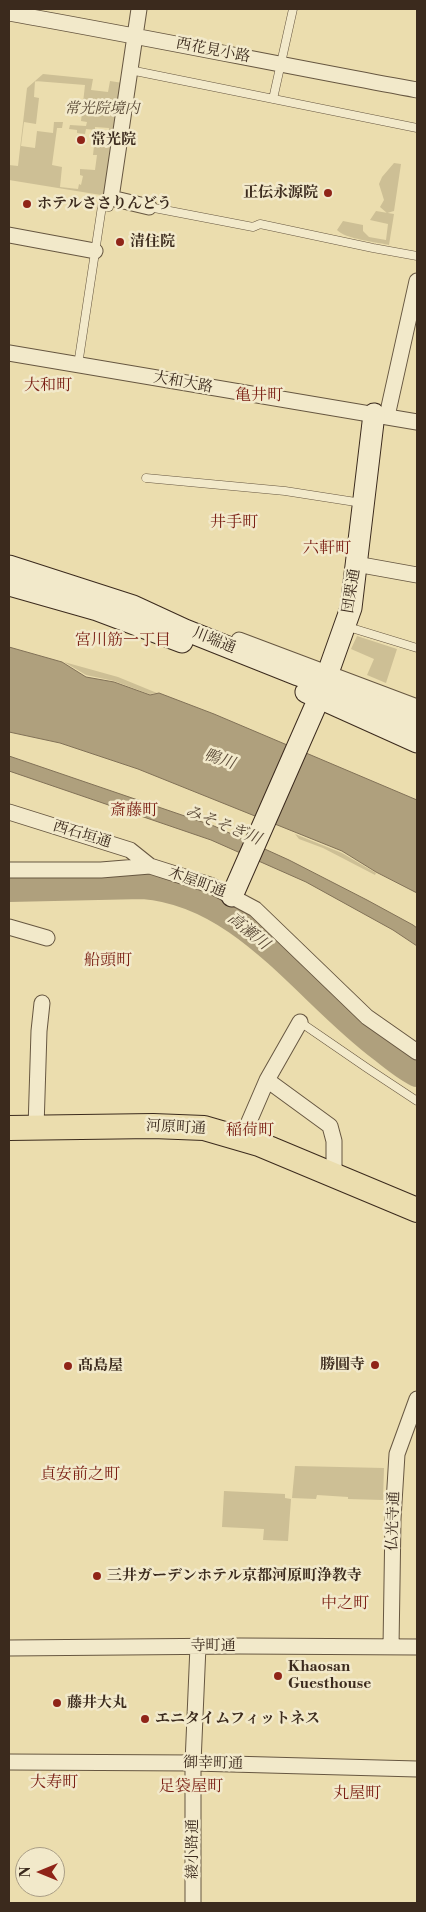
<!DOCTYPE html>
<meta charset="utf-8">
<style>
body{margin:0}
#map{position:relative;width:426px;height:1912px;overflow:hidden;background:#ebddae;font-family:"Libre Bodoni",serif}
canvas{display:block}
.frame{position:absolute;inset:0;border:10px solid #3b2a1d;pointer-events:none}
.north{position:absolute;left:15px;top:1847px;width:50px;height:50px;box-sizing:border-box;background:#f2e9ca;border:1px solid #a99d85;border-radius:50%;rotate:270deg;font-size:14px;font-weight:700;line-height:20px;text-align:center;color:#3b2a1d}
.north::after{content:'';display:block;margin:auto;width:18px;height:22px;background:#8f2418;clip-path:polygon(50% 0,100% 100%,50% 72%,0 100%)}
</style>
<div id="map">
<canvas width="426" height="1912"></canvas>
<div class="frame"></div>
<div class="north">N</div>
</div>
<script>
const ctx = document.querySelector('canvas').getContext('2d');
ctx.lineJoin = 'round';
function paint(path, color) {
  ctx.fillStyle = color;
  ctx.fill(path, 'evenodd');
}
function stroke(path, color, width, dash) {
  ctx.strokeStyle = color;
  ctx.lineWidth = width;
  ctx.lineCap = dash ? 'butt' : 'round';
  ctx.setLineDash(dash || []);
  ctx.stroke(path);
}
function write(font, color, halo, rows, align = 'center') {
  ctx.font = font + ' "Libre Bodoni","Noto Serif JP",serif';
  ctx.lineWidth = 5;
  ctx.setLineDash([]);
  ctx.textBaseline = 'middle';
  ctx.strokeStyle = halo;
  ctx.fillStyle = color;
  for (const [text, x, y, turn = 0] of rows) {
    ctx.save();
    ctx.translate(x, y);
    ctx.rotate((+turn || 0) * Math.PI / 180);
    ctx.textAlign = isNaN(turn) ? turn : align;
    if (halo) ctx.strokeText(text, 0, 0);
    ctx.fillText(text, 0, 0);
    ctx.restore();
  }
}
paint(new Path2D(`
 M43 74 93 79 91 90 108 92 110 81 123 83 107 196 9 180V165L18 166 27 88ZM35 81 85 85 81 121 87 122 86 126 70 125 69 129 77 130V133L85 134 86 129 95 130V127L109 128 107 147 94 146 93 155H97L95 170 80 169V175L83 176 81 185 79 184 78 189 60 187 62 167 52 165 57 128H62L63 122H54L53 133 37 131 35 148 21 146 24 122 36 124 39 98 34 97Z
 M394 163 401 164 394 211 387 213 380 207 384 200 379 184 382 177Z
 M376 211 394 214 389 245C376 242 345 239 337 230L343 221 363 225V231L369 237 386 240 388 224 370 220Z
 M357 636 397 649 386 683 367 675 374 659 351 649Z
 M64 662 118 677 157 693 149 694 114 681 86 675Z
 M295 834 342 853 376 873 375 875 323 848 299 839Z
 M295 1466 384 1468 383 1500 348 1499V1497L317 1495 316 1499 292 1498Z
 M224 1491 285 1494V1498L291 1499 288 1541 263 1540 264 1529 222 1527Z`), '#cdbf95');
const water = new Path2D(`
 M9 647 62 662 86 677 114 682 150 695 159 693 214 714 417 800V893L376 872 342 851 138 769 60 743 9 732Z
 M9 756 214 826 289 860 367 900 413 925 417 928V946L393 930 306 882 211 840 9 771Z`);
paint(water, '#afa07d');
stroke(water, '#817157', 1);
stroke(new Path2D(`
 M9 888 143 885C245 893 307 993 383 1049 394 1058 405 1067 417 1073`), '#afa07d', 28);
const lane = new Path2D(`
 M130 70 417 128
 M273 99 293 9
 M149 207 253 227 260 224 373 248 417 256
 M78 365 102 206 109 207 111 198
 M146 478 285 491 362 503
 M345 626 417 648
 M300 1022 367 1068 417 1101`);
const street = new Path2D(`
 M139 9 111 198 149 207
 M9 13C145 37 281 65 417 90
 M9 235 95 251
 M9 353 417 422
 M387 416 417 281
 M356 564 417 575
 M239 640 417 707
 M9 812 130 850 150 866
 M9 870H101L150 866 210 885 255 909 367 1017 417 1052
 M9 927 47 938
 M300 1022 267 1080 330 1126 334 1141V1175
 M36 1128 39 1031 42 1003
 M242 1138 267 1080
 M391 1647 393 1519 397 1454 417 1399
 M9 1648 240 1646 417 1647
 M9 1762 193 1763 417 1769
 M193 1903V1763L198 1646`);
const secondary = new Path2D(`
 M9 566 133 606 185 630 298 675 347 693 417 724
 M9 585 97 610 182 642
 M306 692 417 742
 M232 896 319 698 351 608 374 414`);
const primary = new Path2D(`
 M9 1128 153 1126 204 1128 259 1144 417 1210`);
stroke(lane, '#675741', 9);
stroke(street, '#675741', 17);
stroke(secondary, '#3b2a1d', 23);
stroke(primary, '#3b2a1d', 26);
stroke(lane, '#f2e9ca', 8);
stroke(street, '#f2e9ca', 15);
stroke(secondary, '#f2e9ca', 21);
stroke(primary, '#ebddae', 24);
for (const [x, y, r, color] of [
 [81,140,5,"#8f2418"],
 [328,193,5,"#8f2418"],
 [27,204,5,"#8f2418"],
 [120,242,5,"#8f2418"],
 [375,1365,5,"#8f2418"],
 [68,1366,5,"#8f2418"],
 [97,1576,5,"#8f2418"],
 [278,1676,5,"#8f2418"],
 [57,1703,5,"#8f2418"],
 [145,1719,5,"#8f2418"]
]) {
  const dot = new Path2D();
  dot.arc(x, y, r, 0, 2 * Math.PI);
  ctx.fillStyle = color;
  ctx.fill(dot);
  stroke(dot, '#f2e9ca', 2);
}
write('15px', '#3b2a1d', '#f2e9ca', [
 ["西花見小路",213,51,11],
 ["大和大路",183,383,10],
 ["団栗通",352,591,-81],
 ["川端通",214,641,22],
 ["西石垣通",82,835,17],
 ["木屋町通",197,883,20],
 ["河原町通",176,1128,3],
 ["仏光寺通",394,1521,-88],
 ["寺町通",213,1646],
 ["御幸町通",213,1764,1],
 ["綾小路通",193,1849,-90]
]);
write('italic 15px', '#584835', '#f2e9ca', [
 ["常光院境内",102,109]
]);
write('bold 15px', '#3b2a1d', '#f2e9ca', [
 ["常光院",91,140],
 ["正伝永源院",318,193,"right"],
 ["ホテルささりんどう",37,204],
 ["清住院",130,242],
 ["勝圓寺",365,1365,"right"],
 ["髙島屋",78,1366],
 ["三井ガーデンホテル京都河原町浄教寺",107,1576],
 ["Khaosan",288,1667],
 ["Guesthouse",288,1684],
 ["藤井大丸",67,1703],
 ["エニタイムフィットネス",155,1719]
], 'left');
write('16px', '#7a1f14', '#f2e9ca', [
 ["大和町",48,386],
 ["亀井町",259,396],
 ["井手町",234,523],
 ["六軒町",327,549],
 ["宮川筋一丁目",123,641],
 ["斎藤町",134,811],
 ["船頭町",108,961],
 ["稲荷町",250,1131],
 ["貞安前之町",80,1475],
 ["中之町",345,1604],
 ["大寿町",54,1783],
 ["足袋屋町",191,1787],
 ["丸屋町",357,1794]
]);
write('italic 16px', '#5e4d3a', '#f2e9ca', [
 ["鴨川",219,760,19],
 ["みそそぎ川",223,826,22],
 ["高瀬川",248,932,39]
]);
</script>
